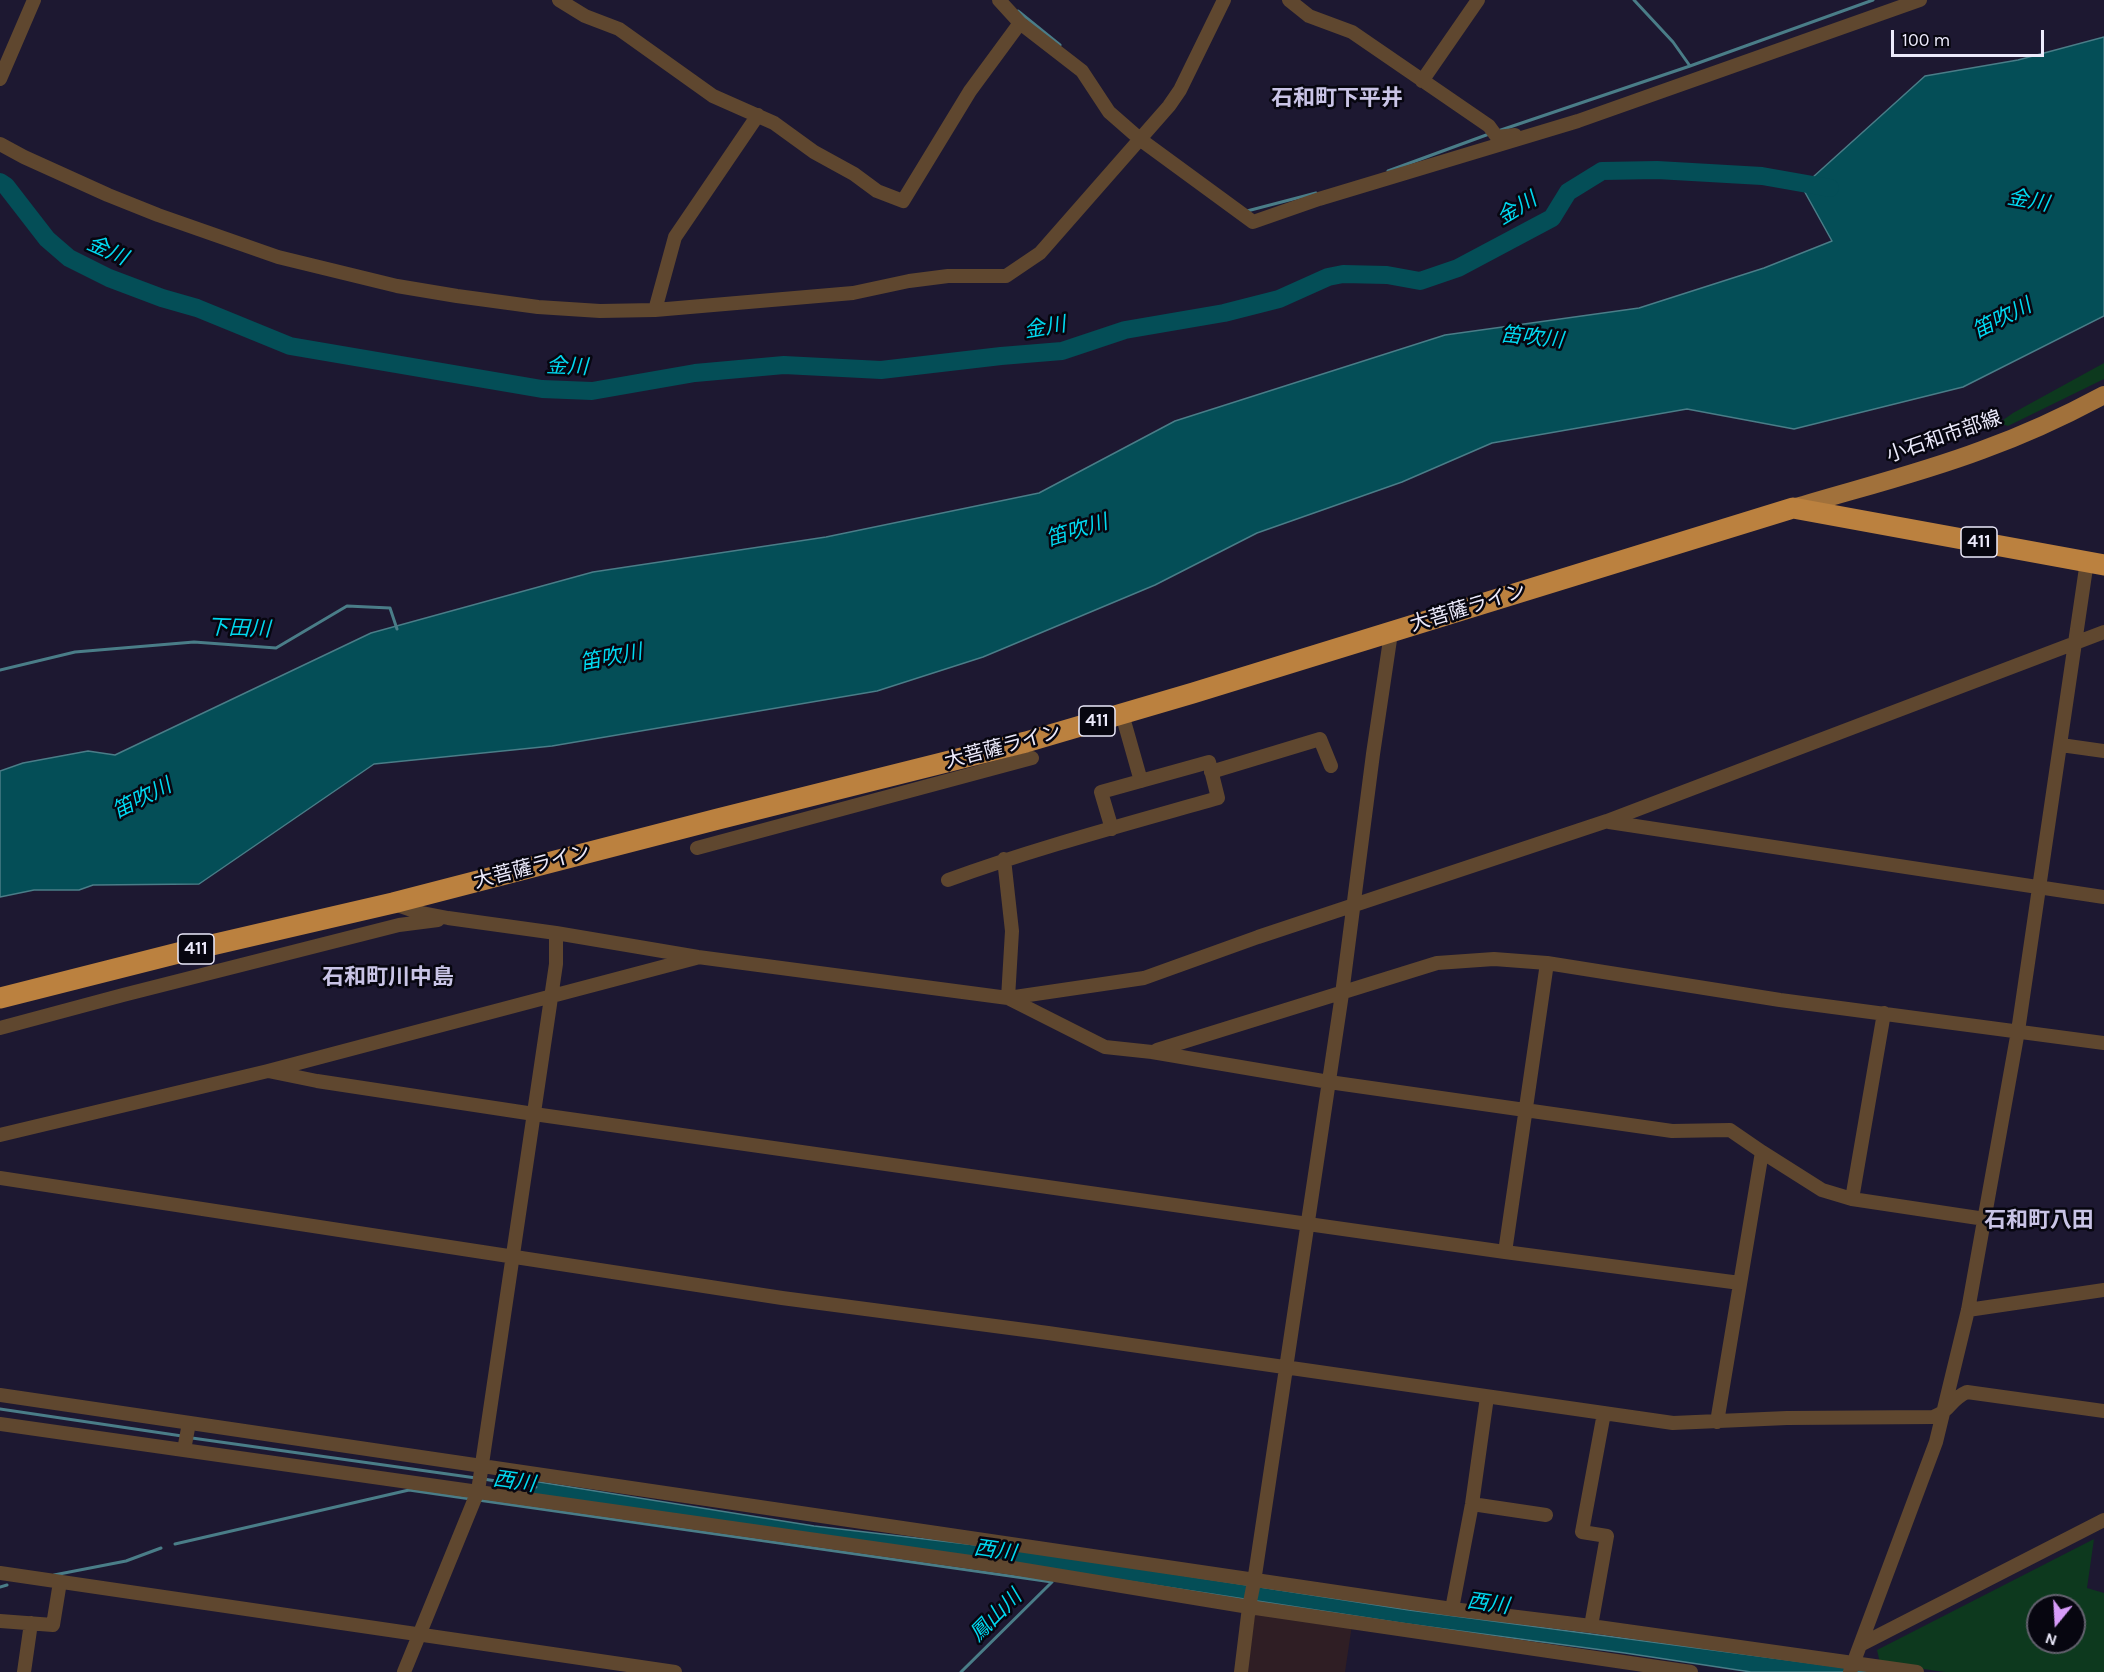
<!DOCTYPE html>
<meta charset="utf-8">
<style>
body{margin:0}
#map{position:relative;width:2104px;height:1672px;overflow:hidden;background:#1d1831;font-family:Karla,sans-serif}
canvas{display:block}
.north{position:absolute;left:2026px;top:1594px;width:60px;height:60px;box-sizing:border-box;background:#070610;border:2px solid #63616e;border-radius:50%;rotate:198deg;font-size:16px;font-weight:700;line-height:24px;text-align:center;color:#eceafb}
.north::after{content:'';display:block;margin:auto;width:21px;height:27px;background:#d79bf9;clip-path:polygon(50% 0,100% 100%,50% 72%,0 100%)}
.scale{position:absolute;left:1891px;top:30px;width:153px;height:27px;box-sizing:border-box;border:3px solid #eceafb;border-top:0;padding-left:8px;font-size:18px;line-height:21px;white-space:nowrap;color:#eceafb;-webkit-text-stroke:4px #070610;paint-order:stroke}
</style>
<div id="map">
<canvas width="2104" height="1672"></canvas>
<div class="north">N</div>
<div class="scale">100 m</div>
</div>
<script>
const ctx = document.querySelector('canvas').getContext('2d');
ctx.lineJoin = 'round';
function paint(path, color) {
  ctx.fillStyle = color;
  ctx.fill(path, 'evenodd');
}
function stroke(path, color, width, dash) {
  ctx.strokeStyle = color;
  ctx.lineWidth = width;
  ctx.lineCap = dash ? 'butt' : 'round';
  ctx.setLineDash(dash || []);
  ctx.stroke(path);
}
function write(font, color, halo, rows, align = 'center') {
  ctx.font = font + ' Karla,"Noto Sans JP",sans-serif';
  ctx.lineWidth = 5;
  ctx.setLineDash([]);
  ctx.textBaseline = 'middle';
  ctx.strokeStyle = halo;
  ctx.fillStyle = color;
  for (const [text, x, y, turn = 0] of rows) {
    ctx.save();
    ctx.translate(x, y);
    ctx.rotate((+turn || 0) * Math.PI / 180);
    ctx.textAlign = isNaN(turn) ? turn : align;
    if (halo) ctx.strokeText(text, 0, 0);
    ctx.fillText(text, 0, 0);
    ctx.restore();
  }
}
paint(new Path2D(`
 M1255 1613 1352 1625 1345 1672H1246Z`), '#2f1e24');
paint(new Path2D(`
 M2104 363V379L2008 426 2002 424 2003 420 2013 413Z
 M2094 1539 2087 1588 2104 1593V1672H1945L1880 1663 1877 1650ZM2038 1606H2074V1642H2038Z`), '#0d391e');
const water = new Path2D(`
 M2104 37V316L1963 387 1794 429 1687 409 1492 443 1402 482 1257 533 1155 585 983 657 877 691 552 746 374 764 199 884 93 885 79 890H34L0 897V771L23 763 88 751 115 755 371 633 593 572 826 537 1039 493 1175 421 1445 335 1639 308 1764 268 1832 241 1802 187 1925 76 2018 60Z
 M533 1481 814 1526 1027 1551 1409 1610 1880 1672H1751L1625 1653 1407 1624 1023 1565 532 1495Z`);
paint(water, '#044e57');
stroke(water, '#4a7d88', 1.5);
stroke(new Path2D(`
 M1634 0 1673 42 1690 66
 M1018 11 1060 45
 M1498 131 1690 66 1873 0
 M1388 171 1489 134
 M1247 211 1316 193
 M0 670 75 652 194 642 276 648 347 606 390 608 397 629
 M0 1409 182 1436
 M192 1438 476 1478
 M483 1479 536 1487
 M478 1500 1052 1582
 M175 1544 409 1490 471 1499
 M54 1575 126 1561 161 1548
 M0 1587 7 1585
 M961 1672 1052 1582`), '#4a7d88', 3);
stroke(new Path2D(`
 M0 182 6 186 47 239 69 258 109 278 162 298 197 308 290 346 542 389 592 391 695 373 784 365 881 370 1001 356 1062 351 1125 330 1224 313 1279 299 1328 277 1343 274 1387 275 1420 281 1458 268 1552 218 1568 192 1602 171 1657 170 1762 176 1830 188`), '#044e57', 18);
stroke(new Path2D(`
 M559 0 585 16 619 29 713 96 774 123 814 152 854 174 877 191 903 201 970 91 1020 23
 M999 0 1020 23 1082 71 1109 112 1141 140 1253 222 1319 199 1578 121 1920 0
 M1289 0 1309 16 1352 32 1489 126 1497 137 1515 135
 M0 79 34 0
 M1422 81 1478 0
 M0 144 24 157 108 195 158 215 278 257 397 286 457 296 538 307 600 311 655 310 853 293 909 281 948 276H1006L1040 253 1169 106 1180 90 1224 0
 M655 310 675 237 758 115
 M1122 714 1141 781
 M2061 745 2104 751
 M1211 772 1320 739 1331 766
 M1609 822 2104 897
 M697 848 1032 758
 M1004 859 1012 931 1008 998
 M948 880C1036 848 1127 824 1218 798L1209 762 1101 792 1112 829
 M394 904 417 912 448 918 556 933 698 957 1008 998 1144 978 1258 937 1607 821 2104 632
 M1008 998 1105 1047 1152 1052 1329 1082 1672 1131 1730 1130 1762 1152 1717 1422
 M0 1028 123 995 399 925 438 920
 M1157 1050 1437 963 1494 959 1547 963 1780 1000 2104 1043
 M268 1071 317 1081 534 1114 1505 1252 1740 1283
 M0 1135 268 1071 696 958
 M1762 1152 1822 1190 1852 1199 1985 1219
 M0 1178 782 1298 1048 1333 1673 1423 1787 1418 1933 1417C1952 1410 1949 1400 1967 1392L2104 1411
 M1852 1199 1884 1013
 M1505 1252 1547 963
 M1968 1310 2104 1290
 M0 1395 1452 1609 1591 1626 1917 1672
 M0 1424 1013 1568 1249 1607 1691 1672
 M184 1450 189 1423
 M1472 1504 1546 1515
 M0 1573 675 1672
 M1452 1609 1472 1504 1487 1397
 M0 1621 53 1625 60 1582
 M1591 1626 1607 1536 1582 1532 1604 1413
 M1862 1644 2104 1520
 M24 1672 31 1623
 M404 1672 478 1491 556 964V933
 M1241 1672 1249 1607 1254 1582 1342 994 1373 754 1391 633
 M1850 1672 1936 1442 1968 1310 2018 1031 2087 561`), '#5f472f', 14);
stroke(new Path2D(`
 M1793 508C1856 489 1921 473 1982 450 2024 435 2065 416 2104 395`), '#a1713b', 18);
stroke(new Path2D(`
 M0 998 190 950 393 903 718 819 1026 742 1193 693 1793 508 2104 565`), '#bb813f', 21);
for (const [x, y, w] of [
 [1979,542,36],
 [1097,721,36],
 [196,949,36]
]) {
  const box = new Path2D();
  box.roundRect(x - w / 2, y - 15, w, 30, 4.5);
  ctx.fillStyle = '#070610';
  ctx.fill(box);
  stroke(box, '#eceafb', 1.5);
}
write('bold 18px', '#eceafb', null, [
 ["411",1979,542],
 ["411",1097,721],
 ["411",196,949]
]);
write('20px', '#eceafb', '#070610', [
 ["小石和市部線",1944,437,-19],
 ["大菩薩ライン",1468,608,-17],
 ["大菩薩ライン",1003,747,-15],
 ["大菩薩ライン",532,867,-15]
]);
write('italic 21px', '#01d9f0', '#070610', [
 ["金川",2028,201,10],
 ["金川",1517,209,-31],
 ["金川",107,251,24],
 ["笛吹川",2002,319,-27],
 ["金川",1045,328,-10],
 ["笛吹川",1532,338,6],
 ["金川",567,367,2],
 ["笛吹川",1077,531,-17],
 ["下田川",239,629,2],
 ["笛吹川",611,658,-11],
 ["笛吹川",142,799,-27],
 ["西川",514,1482,8],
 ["西川",995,1551,8],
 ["西川",1488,1604,8],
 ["鳳山川",996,1616,-45]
]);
write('bold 22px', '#c9c4e6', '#070610', [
 ["石和町下平井",1337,99],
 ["石和町川中島",388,978],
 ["石和町八田",2039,1221]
]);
</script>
